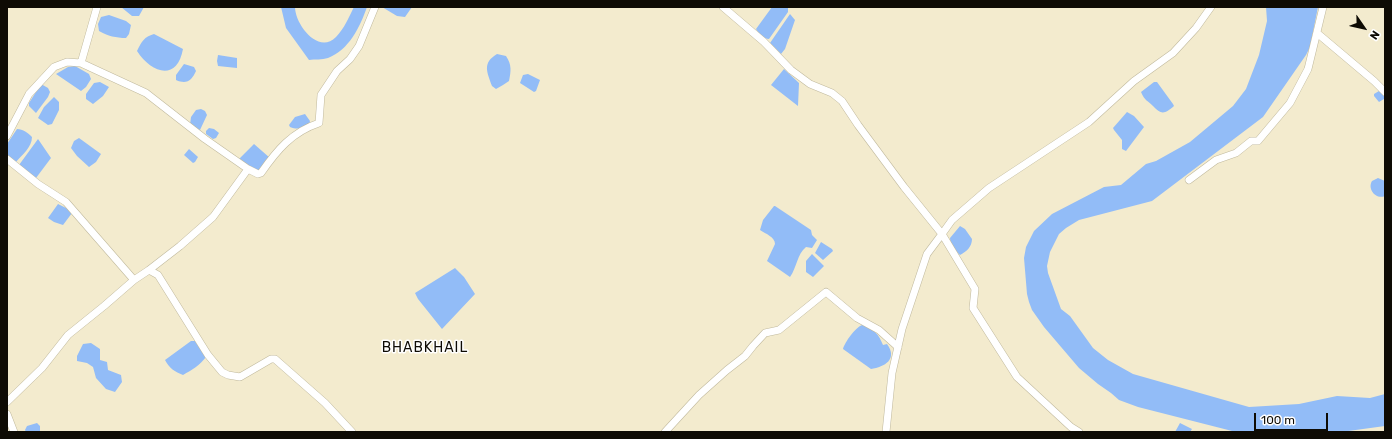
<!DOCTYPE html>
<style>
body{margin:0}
#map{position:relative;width:1392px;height:439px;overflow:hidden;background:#f3ebce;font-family:Rubik,sans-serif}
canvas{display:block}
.frame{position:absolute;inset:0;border:8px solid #0e0b04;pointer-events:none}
.north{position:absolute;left:1344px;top:8px;width:40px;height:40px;-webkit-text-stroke:3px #fff;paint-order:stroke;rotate:124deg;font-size:11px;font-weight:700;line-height:16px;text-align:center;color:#0e0b04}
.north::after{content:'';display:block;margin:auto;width:14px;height:18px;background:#0e0b04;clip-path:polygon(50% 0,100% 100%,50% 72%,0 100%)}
.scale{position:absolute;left:1254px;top:413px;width:74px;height:18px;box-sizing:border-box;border:2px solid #0e0b04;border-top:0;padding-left:5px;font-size:12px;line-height:14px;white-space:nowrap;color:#0e0b04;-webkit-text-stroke:3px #fff;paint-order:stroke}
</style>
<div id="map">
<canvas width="1392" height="439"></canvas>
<div class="frame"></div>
<div class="north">N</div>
<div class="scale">100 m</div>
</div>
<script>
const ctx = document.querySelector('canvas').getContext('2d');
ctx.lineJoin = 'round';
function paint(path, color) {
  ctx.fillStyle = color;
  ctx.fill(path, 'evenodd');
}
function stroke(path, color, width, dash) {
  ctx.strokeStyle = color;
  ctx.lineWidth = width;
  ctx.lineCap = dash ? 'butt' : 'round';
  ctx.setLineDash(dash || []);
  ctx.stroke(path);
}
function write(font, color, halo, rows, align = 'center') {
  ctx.font = font + ' Rubik,sans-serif';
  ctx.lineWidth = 3;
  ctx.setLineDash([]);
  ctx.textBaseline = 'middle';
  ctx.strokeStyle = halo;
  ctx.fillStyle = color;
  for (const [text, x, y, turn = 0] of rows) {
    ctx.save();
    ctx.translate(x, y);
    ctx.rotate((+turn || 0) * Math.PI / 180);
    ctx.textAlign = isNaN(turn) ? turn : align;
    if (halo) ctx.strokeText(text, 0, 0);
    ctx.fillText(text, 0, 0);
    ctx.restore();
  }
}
paint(new Path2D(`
 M121 7H144L139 16H132Z
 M281 7H295C295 24 318 55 336 37 344 29 349 17 354 7H367C360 27 349 50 328 58 322 60 315 59 309 60L286 28Z
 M382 7H412L405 17 397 16Z
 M772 7H786L788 8V12L769 39C764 39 758 33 756 29Z
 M1266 7H1318L1310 47 1306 55 1263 117 1152 201 1079 220 1066 228 1059 234 1050 252 1047 266 1048 273 1061 309 1070 316 1093 348 1108 360 1133 374 1249 407 1299 404 1337 396 1370 398 1385 394V426L1341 432H1236L1138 407 1119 400 1111 393 1098 384 1079 368 1044 327 1032 310 1029 302 1027 294 1024 258 1026 247 1034 231 1052 214 1104 187 1121 185 1146 164 1156 161 1190 142 1233 106 1246 89 1259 55 1267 21Z
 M790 14 795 20 785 49 781 54 770 43Z
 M109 15 126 21 131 25 129 34 126 38C116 38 108 36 99 31L98 24 101 17Z
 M154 34 183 49C177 82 151 73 137 51 142 41 144 37 154 34Z
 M497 54 506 56C512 65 511 71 509 81L503 85 496 89 492 86C487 72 482 63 497 54Z
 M218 55 237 58V68L218 66 217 61Z
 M184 64 194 67 196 71C192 80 187 85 176 80V75Z
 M75 66 89 74 91 79 86 87 81 91 56 74 68 67Z
 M784 69 799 83 798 106 771 85Z
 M528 74 540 80 536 91 534 92 520 83 523 75Z
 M100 82 109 87 103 96 93 104 86 99V94L94 83Z
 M1154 82H1157L1173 104 1174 106C1165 114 1161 115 1153 106 1147 100 1145 101 1141 92Z
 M41 84 48 88 50 92 48 97 36 113 29 106V103Z
 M1379 91 1384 96V99L1379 102 1374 96V94Z
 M54 97 59 102V110L52 124 48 125 38 118 44 107Z
 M201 109 205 111 207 115 200 130 190 125 191 117 196 110Z
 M1127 112 1134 116 1144 127 1126 151 1122 149V140L1114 130 1113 128Z
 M305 114 310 121 309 125C302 128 298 130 290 127L289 125 295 117Z
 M209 128 214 129 219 133 216 138 213 139 206 134V131Z
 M17 129C23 129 28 133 32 137 32 147 22 155 16 162L7 156V144Z
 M79 138 101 154 96 162 89 167 77 156 71 148 74 141Z
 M38 139 51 158 36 178 19 165Z
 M254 144 270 158 259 173 239 159Z
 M189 149 198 157 195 162 193 163 184 155Z
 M1378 178 1385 181V196C1376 200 1367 189 1372 181Z
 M58 204 70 210 72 213 63 225 54 222 48 218Z
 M774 206H775L811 230 812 235 817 240 812 248 806 247C797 254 797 267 790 277L767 261 775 244C775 237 766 234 760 230L763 220Z
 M960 226 965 229 972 239C972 247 966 252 960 255 955 251 950 244 950 238Z
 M821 242 832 249 833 251 823 260 815 253Z
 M812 254 824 266 813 277 806 272V261Z
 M455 268 464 277 475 294 442 329 418 299 415 293Z
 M862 325C874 328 879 335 883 345L887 344C898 359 885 367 871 369L843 349C845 342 855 328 862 325Z
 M191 341H195L206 357C200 365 192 370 183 375 175 372 169 368 165 360Z
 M91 343 100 349V360L107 362 108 370 121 375 122 382 115 392 106 389 96 378 93 367 87 363 77 361V356L83 344Z
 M37 423 40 426V432H26L25 430 27 426Z
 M1180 423 1192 429 1190 432H1175Z`), '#92bcf7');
const minor = new Path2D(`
 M723 7 764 42 791 70 810 84 832 93 842 101 858 125 904 187 942 234 975 289 973 308 1017 377 1071 427 1079 432
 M1317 33 1374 81 1385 92
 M81 63 146 93 205 139 248 169 213 217 180 246 149 270
 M7 136 29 94 54 67 67 62 81 63 97 7
 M7 159 38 184 66 202 134 280 149 270 158 275 208 355 222 372 228 375 240 377 271 359H275L325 403 352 432
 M248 169 258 174 261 173C277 150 292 132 319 123L321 95 337 71 350 59 359 46 375 7
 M1189 180 1216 160 1236 153 1251 141H1258L1290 103 1308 69 1323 7
 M7 402 42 368 68 335 104 306 134 280
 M7 414 14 432
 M665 432 699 395 727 370 745 356 753 346 765 333 779 330 826 292 857 318 879 330 898 347
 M886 432 892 373 902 329 927 254 942 234 952 220 989 188 1089 122 1134 81 1173 53 1196 28 1211 7`);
stroke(minor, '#c0b99d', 8);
stroke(minor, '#fff', 7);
ctx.letterSpacing = '1px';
write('14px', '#0e0b04', '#fff', [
 ["BHABKHAIL",425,348]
]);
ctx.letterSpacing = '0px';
</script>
